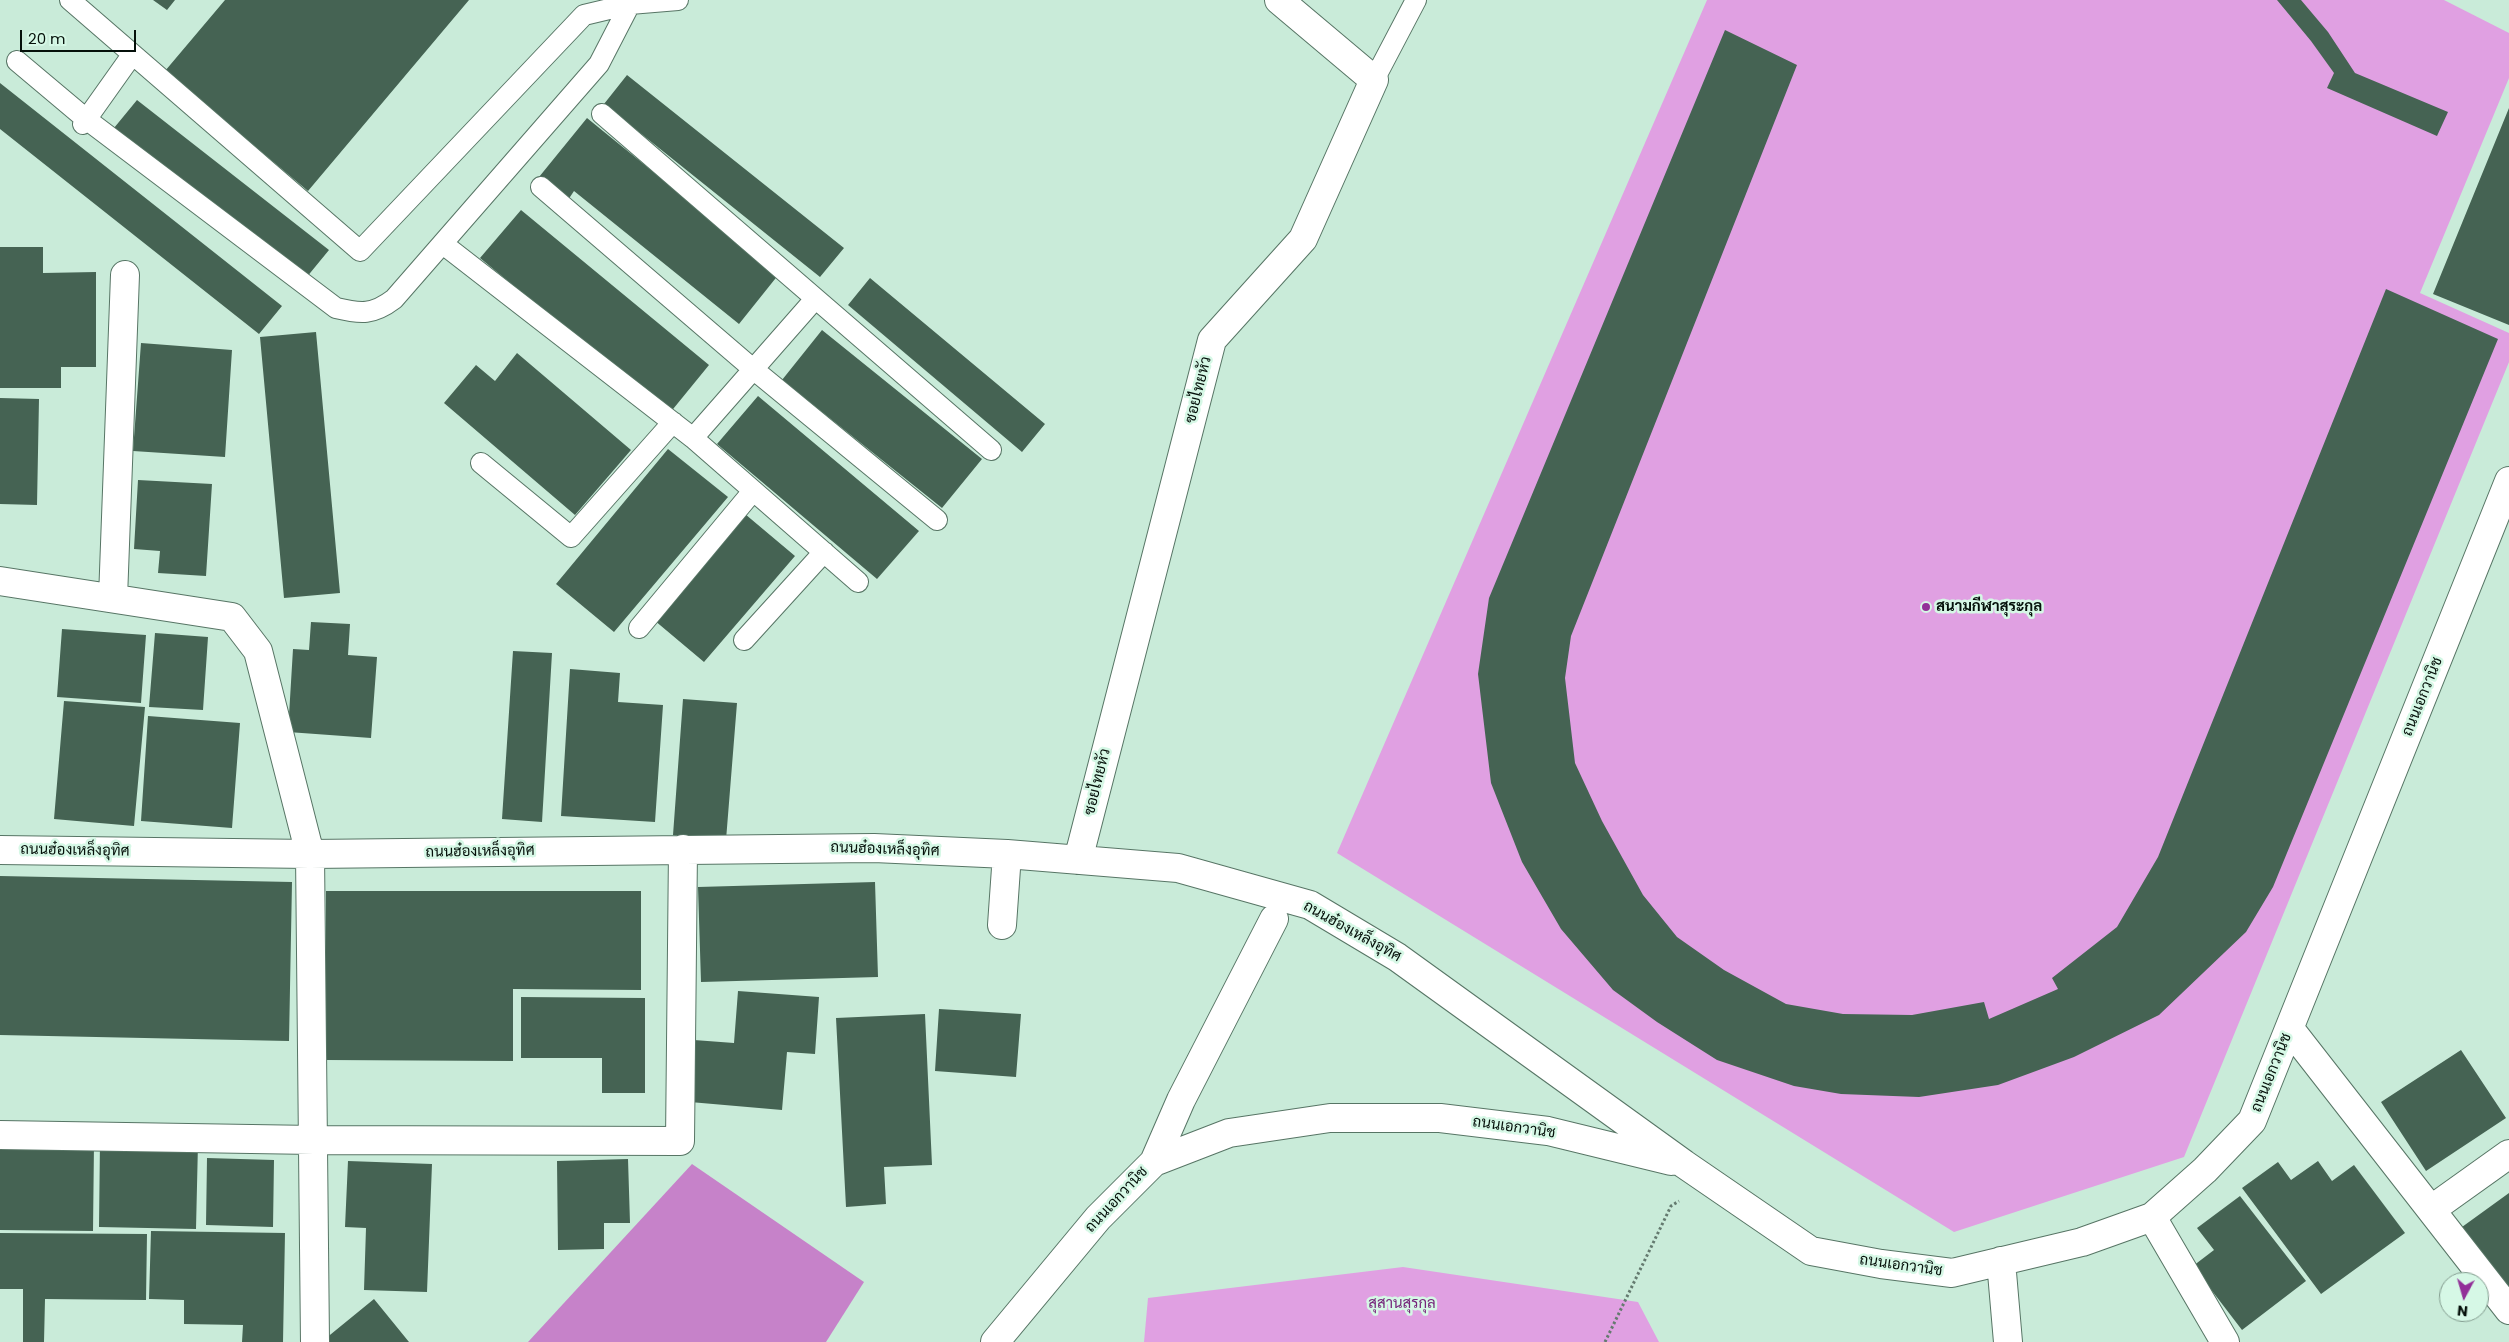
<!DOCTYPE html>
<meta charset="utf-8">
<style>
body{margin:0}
#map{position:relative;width:2509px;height:1342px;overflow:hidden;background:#c9ebd9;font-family:Poppins,sans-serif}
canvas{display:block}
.north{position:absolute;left:2439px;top:1272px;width:50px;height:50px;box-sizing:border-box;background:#d6f8e6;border:1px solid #829b8e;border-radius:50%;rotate:186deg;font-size:14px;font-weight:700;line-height:20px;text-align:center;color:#05100a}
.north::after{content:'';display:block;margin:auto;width:18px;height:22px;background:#923098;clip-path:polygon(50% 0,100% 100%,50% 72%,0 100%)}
.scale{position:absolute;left:20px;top:30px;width:116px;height:22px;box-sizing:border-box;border:2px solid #05100a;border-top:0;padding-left:6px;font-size:15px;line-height:18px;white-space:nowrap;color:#05100a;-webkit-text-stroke:4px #d6f8e6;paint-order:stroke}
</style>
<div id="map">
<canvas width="2509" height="1342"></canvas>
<div class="north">N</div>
<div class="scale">20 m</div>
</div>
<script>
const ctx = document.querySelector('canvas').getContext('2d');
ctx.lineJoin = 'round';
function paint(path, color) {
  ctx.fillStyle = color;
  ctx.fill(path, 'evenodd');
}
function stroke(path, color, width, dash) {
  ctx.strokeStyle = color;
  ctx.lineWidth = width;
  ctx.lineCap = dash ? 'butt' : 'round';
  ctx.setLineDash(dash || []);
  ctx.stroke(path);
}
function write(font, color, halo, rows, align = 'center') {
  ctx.font = font + ' Poppins,Sarabun,sans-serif';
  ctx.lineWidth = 5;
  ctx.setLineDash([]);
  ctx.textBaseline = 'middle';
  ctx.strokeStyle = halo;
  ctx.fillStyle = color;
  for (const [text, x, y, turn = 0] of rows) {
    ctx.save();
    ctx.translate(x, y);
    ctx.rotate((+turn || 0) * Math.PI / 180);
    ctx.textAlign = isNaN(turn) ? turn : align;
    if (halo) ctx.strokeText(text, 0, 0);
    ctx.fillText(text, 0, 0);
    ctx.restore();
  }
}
paint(new Path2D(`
 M1707 0H2444L2509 33V78L2420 293 2509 333V362L2184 1157 1954 1232 1337 853Z
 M1403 1267 1638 1302 1659 1342H1144L1148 1298Z`), '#e0a0e2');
paint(new Path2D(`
 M692 1164 864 1282 826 1342H528Z`), '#c682c9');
paint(new Path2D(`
 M153 0H175L167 10Z
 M225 0H469L308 191 165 71Z
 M2277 0H2301L2328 32 2355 73 2448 112 2437 136 2327 88 2334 73 2311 41Z
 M1725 30 1797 65 1571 636 1565 678 1575 763 1602 821 1643 895 1677 937 1724 970 1786 1004 1843 1014 1912 1015 1984 1002 1989 1019 2058 989 2052 978 2117 927 2158 857 2386 289 2498 339 2273 887 2246 932 2159 1015 2074 1057 1998 1085 1919 1097 1841 1094 1794 1086 1717 1060 1657 1022 1613 990 1561 929 1522 862 1491 783 1478 674 1489 598Z
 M627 75 844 248 820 277 604 104Z
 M0 83 282 306 259 334 0 129Z
 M137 100 329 250 306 278 114 128Z
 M2509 108V325L2433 294Z
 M587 118 779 274 739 324 574 191 568 200 539 177Z
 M521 210 709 365 669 414 480 258Z
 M0 247H43V273L96 272V367H61V388H0Z
 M870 278 1045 424 1022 452 848 305Z
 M822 330 982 459 942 508 782 380Z
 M316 332 340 593 284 598 260 337Z
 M141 343 232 350 225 457 133 451Z
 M517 353 631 450 575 515 444 403 476 365 495 381Z
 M758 396 919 531 877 579 717 444Z
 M0 398 39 399 37 505 0 504Z
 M668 449 728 497 614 632 556 584Z
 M138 480 212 484 206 576 158 573 160 551 134 549Z
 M745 514 795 556 704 662 654 620Z
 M311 622 350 624 348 655 377 657 371 738 288 732 293 649 309 650Z
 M62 629 146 635 141 703 57 697Z
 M155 633 208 637 203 710 149 707Z
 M513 651 552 653 542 822 502 819Z
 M570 669 620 673 618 702 663 705 655 822 561 816Z
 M683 699 737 703 726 840 673 835Z
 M64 701 145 707 134 826 54 819Z
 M148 716 240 723 232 828 141 821Z
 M0 876 292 882 289 1041 0 1035Z
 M875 882 878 977 701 982 698 887Z
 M326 891H641V990L513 989V1061L326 1060Z
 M738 991 819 997 815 1054 787 1052 782 1110 690 1102 694 1040 734 1043Z
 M521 997 645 998V1093H602V1058H521Z
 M939 1009 1021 1014 1016 1077 935 1071Z
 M925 1014 932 1165 884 1167 886 1204 846 1207 836 1018Z
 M2461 1050 2506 1118 2426 1171 2381 1102Z
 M0 1141 94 1143 93 1231 0 1230Z
 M100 1141 198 1143 196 1229 99 1227Z
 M207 1158 274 1160 273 1227 206 1225Z
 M628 1159 630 1223H604V1249L558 1250 557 1161Z
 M348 1161 432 1164 427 1292 364 1290 366 1228 345 1227Z
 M2318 1161 2332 1181 2354 1165 2405 1233 2321 1294 2242 1188 2278 1162 2291 1180Z
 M2509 1193V1292L2462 1227Z
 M2240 1196 2306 1281 2242 1330 2193 1266 2214 1250 2197 1228Z
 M151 1231 285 1233 283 1342H242L243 1325 184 1324V1300L149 1299Z
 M0 1233 147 1234 146 1300 45 1299 44 1342H23V1289H0Z
 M374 1299 409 1342H328L325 1339Z`), '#456353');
const lane = new Path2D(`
 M70 0 360 251 584 15 630 4 678 0
 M17 61 86 119 336 308C361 314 373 315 394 299L599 64 630 4
 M1374 80 1416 0
 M602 114 991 450
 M83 124 132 55
 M541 187 753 369 937 520
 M443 244 693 438 858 582
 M693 438 815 299
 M481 463 571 537 673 422
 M639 628 753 491
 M744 640 824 552`);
const street = new Path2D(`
 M0 581 232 617 258 651 310 854 315 1342
 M113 598 125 275
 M0 850 310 854 874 848 1007 854 1178 868 1310 905 1397 957 1684 1164 1811 1251 1881 1264 1952 1273 2082 1242 2152 1217 2205 1170 2252 1121 2509 481
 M1078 860 1212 340 1303 239 1374 80 1279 0
 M1002 925 1007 854
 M2290 1029 2509 1310
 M0 1135 314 1140 680 1141 683 849
 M1154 1162 1181 1100 1274 919
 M2432 1209 2509 1154
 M2152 1217 2225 1342
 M2001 1261 2008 1342
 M995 1342 1098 1218 1154 1162 1229 1133 1330 1118H1440L1548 1131 1671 1161`);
stroke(lane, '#577565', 22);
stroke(street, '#577565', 30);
stroke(new Path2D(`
 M1605 1342 1671 1206 1679 1201`), '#647a6f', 3, [2.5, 2.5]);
stroke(lane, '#fff', 20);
stroke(street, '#fff', 28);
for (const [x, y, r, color] of [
 [1926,607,5,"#923098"]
]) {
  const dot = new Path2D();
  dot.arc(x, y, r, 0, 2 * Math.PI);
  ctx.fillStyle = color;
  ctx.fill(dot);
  stroke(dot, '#d6f8e6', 2);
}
write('15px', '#05100a', '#d6f8e6', [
 ["ซอยไทยหัว",1199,390,-76],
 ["ถนนเอกวานิช",2423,697,-68],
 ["ซอยไทยหัว",1098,782,-76],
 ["ถนนฮ๋องเหล็งอุทิศ",885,850,2],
 ["ถนนฮ๋องเหล็งอุทิศ",75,851,1],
 ["ถนนฮ๋องเหล็งอุทิศ",480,852,-1],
 ["ถนนฮ๋องเหล็งอุทิศ",1352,932,29],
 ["ถนนเอกวานิช",2272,1073,-68],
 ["ถนนเอกวานิช",1514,1128,8],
 ["ถนนเอกวานิช",1117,1200,-47],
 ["ถนนเอกวานิช",1901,1266,8]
]);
write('bold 15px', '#05100a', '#d6f8e6', [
 ["สนามกีฬาสุระกุล",1936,607]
], 'left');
write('15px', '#76267b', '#d6f8e6', [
 ["สุสานสุรกุล",1402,1304]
]);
</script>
